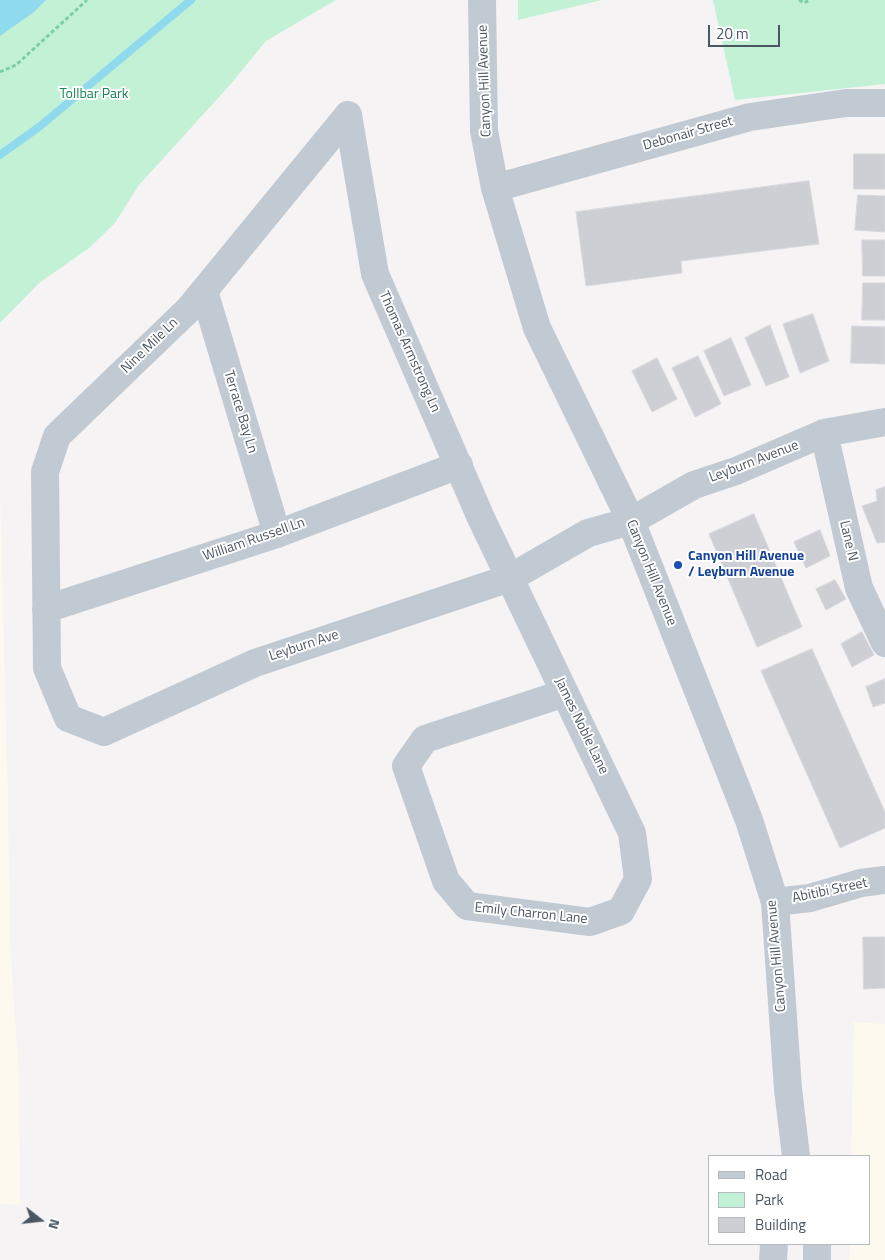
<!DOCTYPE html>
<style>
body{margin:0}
#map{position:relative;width:885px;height:1260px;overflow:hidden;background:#f5f3f3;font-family:"Titillium Web",sans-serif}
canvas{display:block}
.legend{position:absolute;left:708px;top:1155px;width:162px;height:90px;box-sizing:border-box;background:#fff;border:1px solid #b7bbc0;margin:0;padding:6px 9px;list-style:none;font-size:15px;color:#4a5661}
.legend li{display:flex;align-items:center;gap:10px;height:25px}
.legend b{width:25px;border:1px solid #b7bbc0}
.north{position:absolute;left:15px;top:1195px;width:50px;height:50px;-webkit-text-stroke:4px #fff;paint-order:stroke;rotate:106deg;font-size:14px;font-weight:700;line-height:20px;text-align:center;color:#4a5661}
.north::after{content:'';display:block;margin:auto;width:18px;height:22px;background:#4a5661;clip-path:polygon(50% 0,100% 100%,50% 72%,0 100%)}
.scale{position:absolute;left:708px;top:25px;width:72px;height:22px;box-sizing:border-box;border:2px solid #4a5661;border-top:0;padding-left:6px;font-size:15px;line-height:18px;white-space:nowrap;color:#4a5661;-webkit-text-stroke:4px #fff;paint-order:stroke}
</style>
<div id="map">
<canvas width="885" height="1260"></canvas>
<ul class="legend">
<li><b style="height:6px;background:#c1cad2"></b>Road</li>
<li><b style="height:14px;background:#c3f1d5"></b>Park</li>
<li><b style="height:14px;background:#cdcfd5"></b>Building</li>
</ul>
<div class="north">N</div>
<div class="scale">20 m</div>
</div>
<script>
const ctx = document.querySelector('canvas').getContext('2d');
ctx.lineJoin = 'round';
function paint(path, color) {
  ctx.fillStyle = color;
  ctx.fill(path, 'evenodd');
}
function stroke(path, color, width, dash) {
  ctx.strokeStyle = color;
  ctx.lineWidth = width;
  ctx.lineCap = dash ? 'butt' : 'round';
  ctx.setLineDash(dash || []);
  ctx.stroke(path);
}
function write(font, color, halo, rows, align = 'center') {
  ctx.font = font + ' "Titillium Web",sans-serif';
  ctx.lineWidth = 4;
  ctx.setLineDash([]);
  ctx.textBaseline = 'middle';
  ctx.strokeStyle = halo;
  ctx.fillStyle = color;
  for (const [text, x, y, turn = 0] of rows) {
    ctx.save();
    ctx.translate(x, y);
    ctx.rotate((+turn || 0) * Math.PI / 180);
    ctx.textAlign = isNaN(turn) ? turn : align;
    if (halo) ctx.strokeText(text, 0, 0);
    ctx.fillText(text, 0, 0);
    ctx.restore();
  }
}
paint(new Path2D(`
 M0 489 8 799 10 942 19 1077 20 1205 0 1204Z
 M854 1022 885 1024V1260H849L850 1244H869V1156H851Z`), '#fdf9ef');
paint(new Path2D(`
 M0 0H336L266 41 229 86 139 185 115 223 89 248 39 283 0 323Z
 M518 0H602L518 20Z
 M713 0H885V84L735 100Z`), '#c3f1d5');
paint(new Path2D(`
 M0 0H46L34 12 0 36Z`), '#90daee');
stroke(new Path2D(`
 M0 155 39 127 191 0`), '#90daee', 8);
const building = new Path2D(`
 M854 154H885V189H854Z
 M809 181 819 244 681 261 682 273 586 286 576 212Z
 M858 195 885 196V232L855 230Z
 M862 240H885V276H863Z
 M863 283H885V320H862Z
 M813 314 829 361 800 373 783 324Z
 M770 325 789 377 766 386 745 338Z
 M852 326 885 327V364L851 363Z
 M731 338 751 385 724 396 704 351Z
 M698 356 721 404 695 417 672 368Z
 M657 358 677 399 652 412 632 371Z
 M885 487V542L877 543 862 506 877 501 876 490Z
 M754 514 802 627 757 647 709 534Z
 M820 530 830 556 806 568 794 542Z
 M835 580 846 599 826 610 816 589Z
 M862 632 874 655 852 667 841 644Z
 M812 649 885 812V828L840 848 761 671Z
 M885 679V703L873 707 866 687Z
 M863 937H885V988L864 989Z`);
paint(building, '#cdcfd5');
stroke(building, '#d7d9de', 1);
stroke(new Path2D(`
 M799 0 804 3 810 0
 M0 72 16 65 87 0`), '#7ad0a6', 3, [4, 2.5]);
stroke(new Path2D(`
 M482 0 484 131 495 188 537 328 631 521 749 820 775 902 788 1089 796 1156
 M348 115 189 309 57 436 45 472 47 668 68 718 104 732 255 663 510 578 588 533 631 521 694 485 736 471 824 433 885 422
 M348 115 375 274 481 518 632 833 638 879 621 911 590 922 467 906 446 881 406 766 425 739 565 693
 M495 188 750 117 846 103H885
 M204 291 277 534
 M824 433 859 588 885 643
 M46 609 277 534 459 465
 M775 902 810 898 861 883 885 880
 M773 1260 774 1244
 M817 1260V1244`), '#c1cad2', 28);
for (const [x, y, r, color] of [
 [678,565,5,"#1a4fb4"]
]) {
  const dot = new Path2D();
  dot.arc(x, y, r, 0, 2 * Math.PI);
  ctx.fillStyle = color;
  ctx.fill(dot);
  stroke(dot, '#fff', 2);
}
write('14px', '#4a5661', '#fff', [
 ["Canyon Hill Avenue",485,81,-92],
 ["Debonair Street",688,134,-16],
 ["Nine Mile Ln",150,346,-44],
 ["Thomas Armstrong Ln",409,352,66],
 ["Terrace Bay Ln",240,412,73],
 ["Leyburn Avenue",754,462,-21],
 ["William Russell Ln",254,540,-19],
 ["Lane N",848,541,77],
 ["Canyon Hill Avenue",651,573,68],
 ["Leyburn Ave",304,646,-18],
 ["James Noble Lane",581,726,64],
 ["Abitibi Street",830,891,-12],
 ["Emily Charron Lane",531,914,6],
 ["Canyon Hill Avenue",777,956,-95]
]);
write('14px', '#17864f', '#fff', [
 ["Tollbar Park",94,95]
]);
write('bold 14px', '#164399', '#fff', [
 ["Canyon Hill Avenue",688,557],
 ["/ Leyburn Avenue",688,573]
], 'left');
</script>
